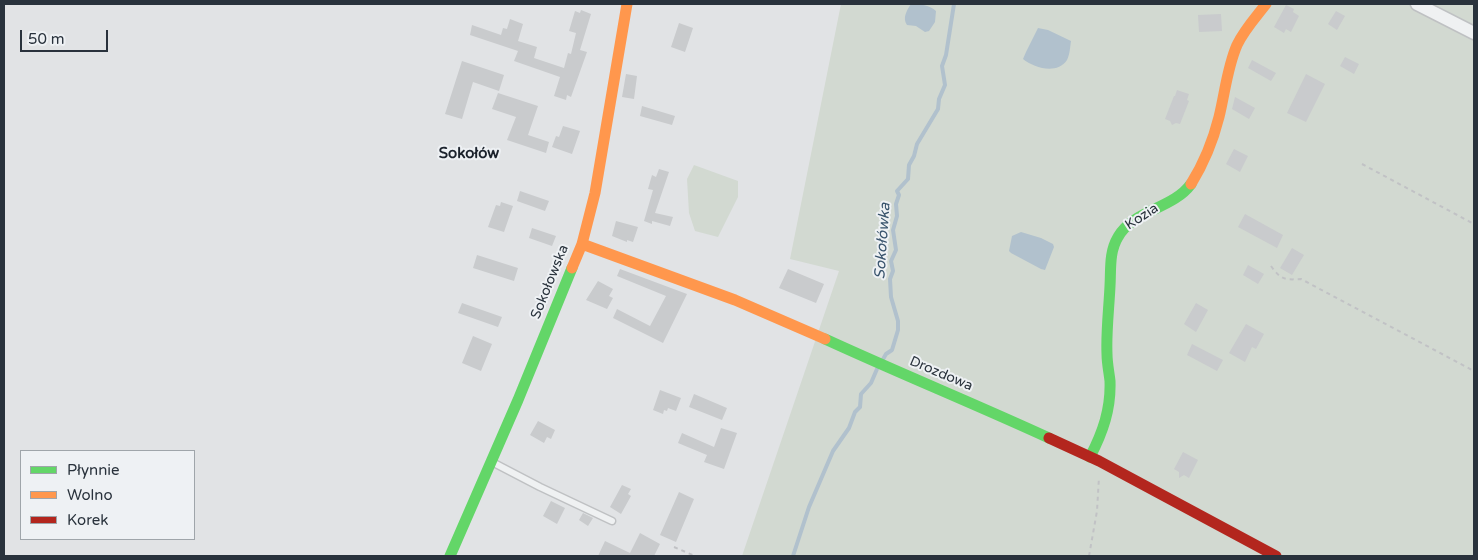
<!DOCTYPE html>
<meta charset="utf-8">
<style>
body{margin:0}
#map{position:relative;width:1478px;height:560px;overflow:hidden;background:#e1e3e5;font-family:"Varela Round",sans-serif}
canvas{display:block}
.frame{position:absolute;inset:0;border:5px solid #29323c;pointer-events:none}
.legend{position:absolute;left:20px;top:450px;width:175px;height:90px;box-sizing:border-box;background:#eef1f4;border:1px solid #9fa5aa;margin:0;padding:6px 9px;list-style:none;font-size:15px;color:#29323c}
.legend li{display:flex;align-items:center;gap:10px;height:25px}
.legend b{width:25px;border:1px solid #9fa5aa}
.scale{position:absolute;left:20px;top:30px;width:88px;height:22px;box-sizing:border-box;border:2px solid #29323c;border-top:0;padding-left:6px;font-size:15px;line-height:18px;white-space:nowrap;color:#29323c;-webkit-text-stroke:4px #eef1f4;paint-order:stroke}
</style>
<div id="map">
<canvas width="1478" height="560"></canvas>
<div class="frame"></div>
<ul class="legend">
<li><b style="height:6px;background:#63d668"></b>Płynnie</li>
<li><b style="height:6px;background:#ff974d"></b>Wolno</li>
<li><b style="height:6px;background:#b3261e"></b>Korek</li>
</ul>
<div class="scale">50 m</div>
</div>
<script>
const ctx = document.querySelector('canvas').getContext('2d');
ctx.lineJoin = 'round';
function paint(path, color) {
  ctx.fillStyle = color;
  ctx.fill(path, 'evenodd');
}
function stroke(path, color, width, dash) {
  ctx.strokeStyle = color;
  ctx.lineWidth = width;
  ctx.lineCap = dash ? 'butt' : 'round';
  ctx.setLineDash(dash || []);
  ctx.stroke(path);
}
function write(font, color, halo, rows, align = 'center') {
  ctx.font = font + ' "Varela Round",sans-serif';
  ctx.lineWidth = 4;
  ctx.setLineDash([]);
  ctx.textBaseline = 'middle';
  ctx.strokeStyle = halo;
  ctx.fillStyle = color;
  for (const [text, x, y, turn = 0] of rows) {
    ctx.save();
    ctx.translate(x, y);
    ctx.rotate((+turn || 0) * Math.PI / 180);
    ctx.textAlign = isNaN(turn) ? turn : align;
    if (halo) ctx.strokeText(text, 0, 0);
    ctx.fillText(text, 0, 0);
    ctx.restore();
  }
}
paint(new Path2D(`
 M841 4H1474V556H742L839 271 790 259Z
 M694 165 738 181V197L718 237 695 231 689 213 687 179Z`), '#d2d9d1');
paint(new Path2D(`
 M911 4C920 4 930 5 936 11L935 22 929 31 925 32 916 26 907 25C902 18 907 10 911 4Z
 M1038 28 1048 30 1071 41C1070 47 1070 54 1067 60 1057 75 1034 68 1023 59L1026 52Z
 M1021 232 1041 238 1053 244 1054 247 1045 270 1041 269 1011 253 1009 251 1012 236Z`), '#b1c1cd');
stroke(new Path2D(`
 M882 361 886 354 892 350 898 330V321L891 297 890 279 893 271 891 261 896 250 893 230 897 216 896 204 899 195 897 191 908 179 909 165 914 156 917 144 938 109 939 99 945 85 942 66 946 55 954 4
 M793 556 809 507 833 451 849 428 855 412 860 407 861 394 871 383 877 369`), '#b1c1cd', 4);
paint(new Path2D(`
 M1286 5 1294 9 1293 12 1299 16 1291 32 1286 29 1284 33 1274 27Z
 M581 10 591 14 580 50 587 52 571 97 567 95 566 100 554 96 560 77 514 61 518 51 470 35 472 25 501 35 503 28 507 29 510 19 523 24 518 41 537 47 534 58 564 68 568 53 571 54 576 33 569 31 575 11 580 13Z
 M1336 11 1345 16 1337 30 1328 24Z
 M1221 14 1222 31 1199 32 1198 15Z
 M679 23 693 28 685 52 671 47Z
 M1345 57 1359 64 1354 74 1340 66Z
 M1252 60 1276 73 1271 81 1248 68Z
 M462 61 504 75 499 91 473 82 462 119 445 114Z
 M626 74 637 76 634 99 622 97Z
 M1306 74 1325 84 1306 122 1287 113Z
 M1177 90 1189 94 1187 100 1189 101 1180 124 1176 123 1172 125 1170 121 1165 119 1174 96H1175Z
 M498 93 538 106 528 135 549 142 546 153 507 140 516 117 492 109Z
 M1235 97 1255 108 1249 119 1232 109Z
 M642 106 675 116 672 125 640 116Z
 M563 126 580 131 572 154 552 147 556 136 559 137Z
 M1234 149 1248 156 1240 172 1226 164Z
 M659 169 669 172 655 213 673 217 670 226 652 221V224L644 221 653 190 648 189 652 175 656 177Z
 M520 191 549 201 545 211 517 201Z
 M501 202 513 206 504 232 488 227 496 205 500 206Z
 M1245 214 1283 235 1277 248 1238 227Z
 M616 221 638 227 633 242 627 240V242L612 236Z
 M532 228 556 236 552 246 529 238Z
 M1292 248 1304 255 1292 275 1280 268Z
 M477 255 518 268 514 281 473 268Z
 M1248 265 1264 274 1258 284 1243 275Z
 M620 269 687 294 663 343 613 318 617 309 650 326 666 296 617 276Z
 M788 269 824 284 816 303 779 288Z
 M598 281 613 289 609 296 613 298 607 309 586 300Z
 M462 303 502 317 498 327 458 313Z
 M1196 303 1208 310 1196 332 1184 324Z
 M1246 324 1264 334 1256 349 1252 347 1245 362 1229 353Z
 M473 336 492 344 481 371 462 363Z
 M1192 344 1223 360 1217 371 1187 355Z
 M660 390 681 398 676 411 668 408 667 411 664 410 663 414 653 410Z
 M694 394 727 408 722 420 689 407Z
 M538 421 555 430 551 439 547 437 544 443 530 435Z
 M721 428 737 433 724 469 704 462 707 455 678 443 682 433 714 447Z
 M1183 452 1198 460 1189 478 1184 475 1179 478V472L1174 469Z
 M622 485 631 489 628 494 631 496 621 514 610 507Z
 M679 492 694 499 676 542 660 535Z
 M551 501 565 508 557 524 543 516Z
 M583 513 593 518 588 526 579 520Z
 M640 533 660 544 654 556H598L605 541 630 553Z`), '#c9cbcd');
const lane = new Path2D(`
 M492 462 540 487 612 521`);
const street = new Path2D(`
 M1417 4 1474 33`);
stroke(lane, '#bfc1c3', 9);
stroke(street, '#bfc1c3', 15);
stroke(new Path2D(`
 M1362 164 1474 224
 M1271 266C1281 280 1285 280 1301 279L1474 371
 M674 547 695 556
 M1089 556 1097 511 1099 477`), '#c1c2c5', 2, [4, 4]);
stroke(lane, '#eff1f2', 6);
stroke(street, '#eff1f2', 12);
stroke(new Path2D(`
 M825 339C899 373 975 404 1049 438
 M1090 457C1103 432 1111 409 1110 381 1109 372 1107 363 1107 354 1106 332 1109 308 1110 286 1111 269 1109 252 1118 237 1133 210 1173 209 1191 184
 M450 556 518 400 572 268`), '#63d668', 11);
stroke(new Path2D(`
 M1191 184C1204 163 1213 141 1219 117 1225 93 1227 68 1237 45 1244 30 1256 17 1266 4
 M582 244 735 300 825 339
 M572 268 582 244 595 193 627 4`), '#ff974d', 11);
stroke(new Path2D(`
 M1049 438 1099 461 1276 556`), '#b3261e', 11);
write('14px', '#29323c', '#eef1f4', [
 ["Kozia",1142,217,-33],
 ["Sokołowska",550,282,-68],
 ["Drozdowa",941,374,23]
]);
write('bold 15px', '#1c232d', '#eef1f4', [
 ["Sokołów",469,154]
]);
write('italic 15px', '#38536c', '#eef1f4', [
 ["Sokołówka",883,241,-86]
]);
</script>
